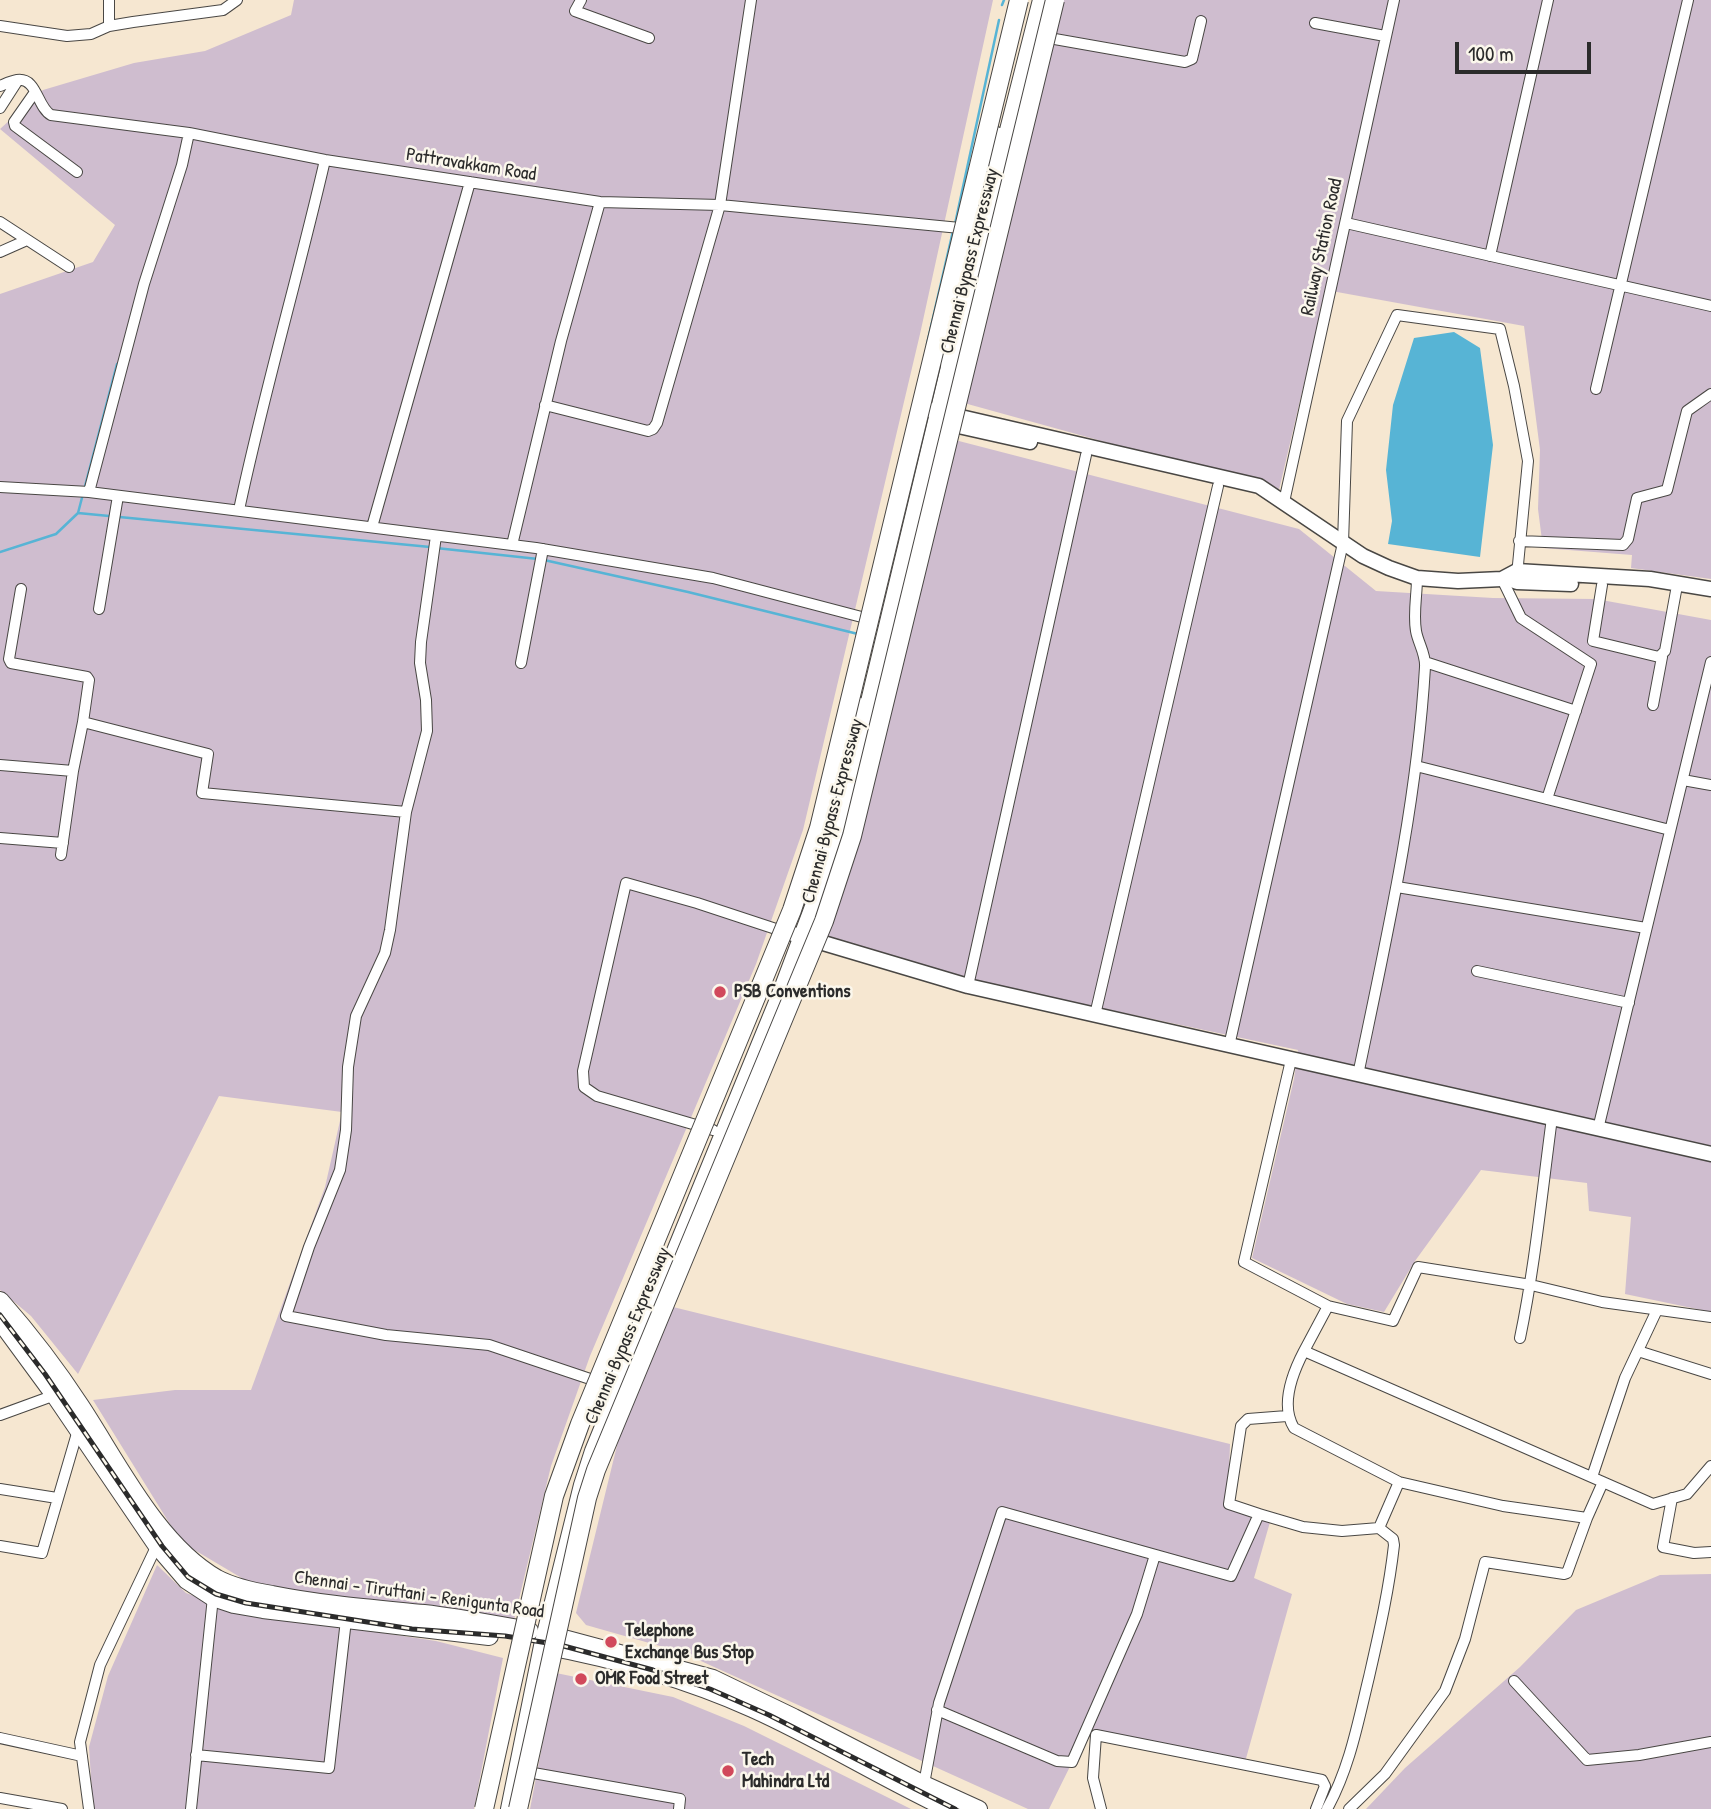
<!DOCTYPE html>
<style>
body{margin:0}
#map{position:relative;width:1711px;height:1809px;overflow:hidden;background:#f6e7d1;font-family:"Patrick Hand",sans-serif}
canvas{display:block}
.scale{position:absolute;left:1455px;top:42px;width:136px;height:32px;box-sizing:border-box;border:4px solid #2b2b2b;border-top:0;padding-left:9px;font-size:21px;line-height:24px;white-space:nowrap;color:#2b2b2b;-webkit-text-stroke:5px #fbf7ec;paint-order:stroke}
</style>
<div id="map">
<canvas width="1711" height="1809"></canvas>
<div class="scale">100 m</div>
</div>
<script>
const ctx = document.querySelector('canvas').getContext('2d');
ctx.lineJoin = 'round';
function paint(path, color) {
  ctx.fillStyle = color;
  ctx.fill(path, 'evenodd');
}
function stroke(path, color, width, dash) {
  ctx.strokeStyle = color;
  ctx.lineWidth = width;
  ctx.lineCap = dash ? 'butt' : 'round';
  ctx.setLineDash(dash || []);
  ctx.stroke(path);
}
function write(font, color, halo, rows, align = 'center') {
  ctx.font = font + ' "Patrick Hand",sans-serif';
  ctx.lineWidth = 5;
  ctx.setLineDash([]);
  ctx.textBaseline = 'middle';
  ctx.strokeStyle = halo;
  ctx.fillStyle = color;
  for (const [text, x, y, turn = 0] of rows) {
    ctx.save();
    ctx.translate(x, y);
    ctx.rotate((+turn || 0) * Math.PI / 180);
    ctx.textAlign = isNaN(turn) ? turn : align;
    if (halo) ctx.strokeText(text, 0, 0);
    ctx.fillText(text, 0, 0);
    ctx.restore();
  }
}
paint(new Path2D(`
 M294 0H993L920 334 803 830 756 964 590 1356 551 1466 514 1620 340 1601 245 1580 181 1542 93 1400 175 1390H251L325 1187 342 1112 219 1096 78 1374 31 1316 0 1290V294L93 262 115 225 0 129 43 90 134 63 205 51 291 15Z
 M1063 0H1711V579L1631 568 1632 555 1543 548 1538 509 1540 450 1524 326 1326 290 1279 490 964 403Z
 M955 440 1299 529 1376 591 1493 598 1596 599 1711 620V1312L1625 1294 1631 1217 1589 1211 1587 1183 1481 1170 1415 1261 1384 1312 1347 1304 1252 1258 1294 1079 1298 1050 960 978 825 940Z
 M673 1307 1230 1444 1228 1507 1270 1522 1254 1578 1292 1594 1245 1762 1088 1730 1049 1809H1028L681 1652 586 1625 576 1613 623 1421Z
 M157 1565 186 1593 232 1610 436 1641 503 1658 474 1809H93L89 1747 108 1676Z
 M1711 1574V1809H1366L1405 1768 1520 1667 1576 1610 1660 1575Z
 M556 1673 673 1697 744 1726 911 1809H530Z`), '#cfbdcf');
paint(new Path2D(`
 M1454 332 1480 348 1493 445 1480 557 1388 544 1392 521 1386 470 1393 405 1414 338Z`), '#57b4d5');
stroke(new Path2D(`
 M1002 5 1004 0
 M955 224 999 20
 M927 344 953 231
 M78 513 430 547
 M436 548 538 559
 M0 552 56 534 78 513 117 364
 M544 560 688 592 858 634`), '#57b4d5', 2.5);
const street = new Path2D(`
 M109 0V26
 M581 0 575 11 649 38
 M1315 23 1385 36
 M0 26 67 36 91 34 109 26 133 22 223 10 237 0
 M1049 38 1185 62 1192 59 1201 21
 M0 86C5 84 11 81 17 80 37 77 37 107 51 115L189 133 325 160 600 202 720 205 960 228
 M35 92 14 122 15 126 77 172
 M0 108 18 80
 M0 222 69 267
 M1346 223 1711 306
 M0 252 27 240
 M1490 256 1548 0
 M1596 389 1688 0
 M545 405 648 431 653 429 657 423 720 205 751 0
 M0 487 89 492 536 548 713 578 873 620
 M89 492 144 284 182 165 189 133
 M1284 502 1394 0
 M239 510C264 392 298 277 325 160
 M372 527 470 182
 M436 536 421 642 420 663 426 700 427 731 406 812 390 930 385 953 356 1016 348 1067 346 1130 340 1170 309 1247 286 1316 386 1335 489 1345 602 1383
 M1519 541 1623 545 1628 539 1637 498 1667 490 1687 411 1711 394
 M512 545 561 341 600 202
 M1502 579 1521 618 1591 664 1547 799
 M1602 585 1593 641 1659 657 1665 651 1676 591
 M21 589 9 659 11 663 87 677 89 680 83 722
 M99 609 118 496
 M1425 662 1576 711
 M521 663 543 549
 M1653 705 1662 657
 M0 765 73 771 83 722 208 754 202 793 406 812
 M1416 766 1670 830
 M1683 780 1711 785
 M0 838 63 843
 M61 855 73 771
 M1397 887 1646 928
 M1477 971 1629 1003
 M968 986 1086 455
 M1095 1015 1218 486
 M1229 1046 1343 543 1347 421 1397 315 1500 329 1514 386 1528 461 1517 575
 M1291 1060 1244 1262 1328 1306 1393 1321 1418 1267 1531 1285 1602 1302 1711 1317
 M1358 1075C1386 940 1417 805 1425 667 1426 654 1418 643 1416 631 1413 614 1417 595 1417 578
 M1598 1129 1711 662
 M713 1130 597 1096 584 1087 583 1071 626 883 697 903 785 932
 M1328 1306 1304 1351 1653 1504 1687 1494 1711 1466
 M1520 1338C1535 1266 1542 1192 1552 1118
 M1304 1351C1292 1374 1280 1405 1294 1428L1399 1482 1503 1506 1587 1518 1603 1482
 M1638 1351 1711 1374
 M0 1415 55 1395
 M1592 1477 1625 1378 1657 1310
 M0 1489 57 1498
 M1672 1498 1663 1547 1694 1553 1711 1552
 M1259 1514 1303 1527 1342 1531 1379 1528
 M0 1546 42 1553 78 1430
 M1514 1681 1587 1760 1639 1755 1711 1742
 M937 1710 1057 1761 1072 1762 1137 1614 1155 1555
 M0 1738 82 1756
 M196 1755 329 1768 346 1620
 M522 1771 680 1799 679 1809
 M924 1784 939 1703 1002 1512 1231 1576 1259 1514 1229 1504 1241 1426 1248 1419 1287 1416
 M0 1798 62 1809
 M89 1809 80 1742 100 1665 157 1545
 M191 1809 213 1597
 M1101 1809 1093 1778 1096 1735 1322 1780 1325 1786 1316 1809
 M1327 1809C1350 1767 1358 1722 1369 1677 1379 1633 1389 1590 1394 1545L1393 1539 1379 1528 1399 1482
 M1349 1809 1385 1774 1445 1691 1465 1639 1485 1562 1564 1574 1567 1573 1587 1518`);
const secondary = new Path2D(`
 M926 409 1259 486 1363 556 1389 568 1417 578 1458 581 1502 579 1517 571 1650 579 1711 589
 M954 425 1030 442
 M1506 578 1517 582 1571 584
 M793 934 968 986 1711 1154`);
const primary = new Path2D(`
 M806 896 823 842 857 705
 M605 1385 659 1261
 M545 1633 713 1678 794 1717 924 1784 979 1809
 M543 1646C613 1659 687 1680 752 1709 819 1739 881 1778 947 1809
 M509 1809 542 1646 582 1485 593 1451 779 997 832 856 950 363 960 359`);
const highway = new Path2D(`
 M973 224 996 136
 M950 363 1042 0
 M0 1301C29 1334 56 1369 80 1406 117 1462 157 1545 217 1579 234 1588 254 1592 272 1595 322 1605 374 1609 424 1614 460 1618 494 1625 529 1631
 M0 1320 55 1395 157 1545 187 1580 213 1597 234 1604 263 1609 489 1636`);
stroke(street, '#494744', 12);
stroke(secondary, '#494744', 17);
stroke(primary, '#494744', 18);
stroke(highway, '#494744', 20);
stroke(street, '#fff', 10);
stroke(secondary, '#fff', 14);
stroke(primary, '#fff', 16);
stroke(highway, '#fff', 18);
const rail = new Path2D(`
 M0 1315 45 1374 162 1546 188 1577 216 1594 246 1603 412 1629 505 1636 560 1645 653 1670 710 1689 769 1715 955 1809`);
stroke(rail, '#2b2b2b', 5);
stroke(rail, '#fbf7ec', 2.5, [8]);
const highwayBridge = new Path2D(`
 M484 1809 554 1496 580 1424 792 910 819 828 1019 0
 M518 1809 587 1498 596 1470 824 921 852 836 1055 0`);
stroke(highwayBridge, '#494744', 20, []);
stroke(highwayBridge, '#fff', 18);
for (const [x, y, r, color] of [
 [720,992,7,"#d1495b"],
 [611,1642,7,"#d1495b"],
 [581,1679,7,"#d1495b"],
 [728,1771,7,"#d1495b"]
]) {
  const dot = new Path2D();
  dot.arc(x, y, r, 0, 2 * Math.PI);
  ctx.fillStyle = color;
  ctx.fill(dot);
  stroke(dot, '#fbf7ec', 2.5);
}
write('19px', '#2b2b2b', '#fbf7ec', [
 ["Pattravakkam Road",471,165,9],
 ["Railway Station Road",1322,247,-78],
 ["Chennai Bypass Expressway",970,261,-76],
 ["Chennai Bypass Expressway",833,811,-75],
 ["Chennai Bypass Expressway",628,1336,-67],
 ["Chennai - Tiruttani - Renigunta Road",419,1595,8]
]);
write('bold 19px', '#2b2b2b', '#fbf7ec', [
 ["PSB Conventions",734,992],
 ["Telephone",625,1631],
 ["Exchange Bus Stop",625,1653],
 ["OMR Food Street",595,1679],
 ["Tech",742,1760],
 ["Mahindra Ltd",742,1782]
], 'left');
</script>
